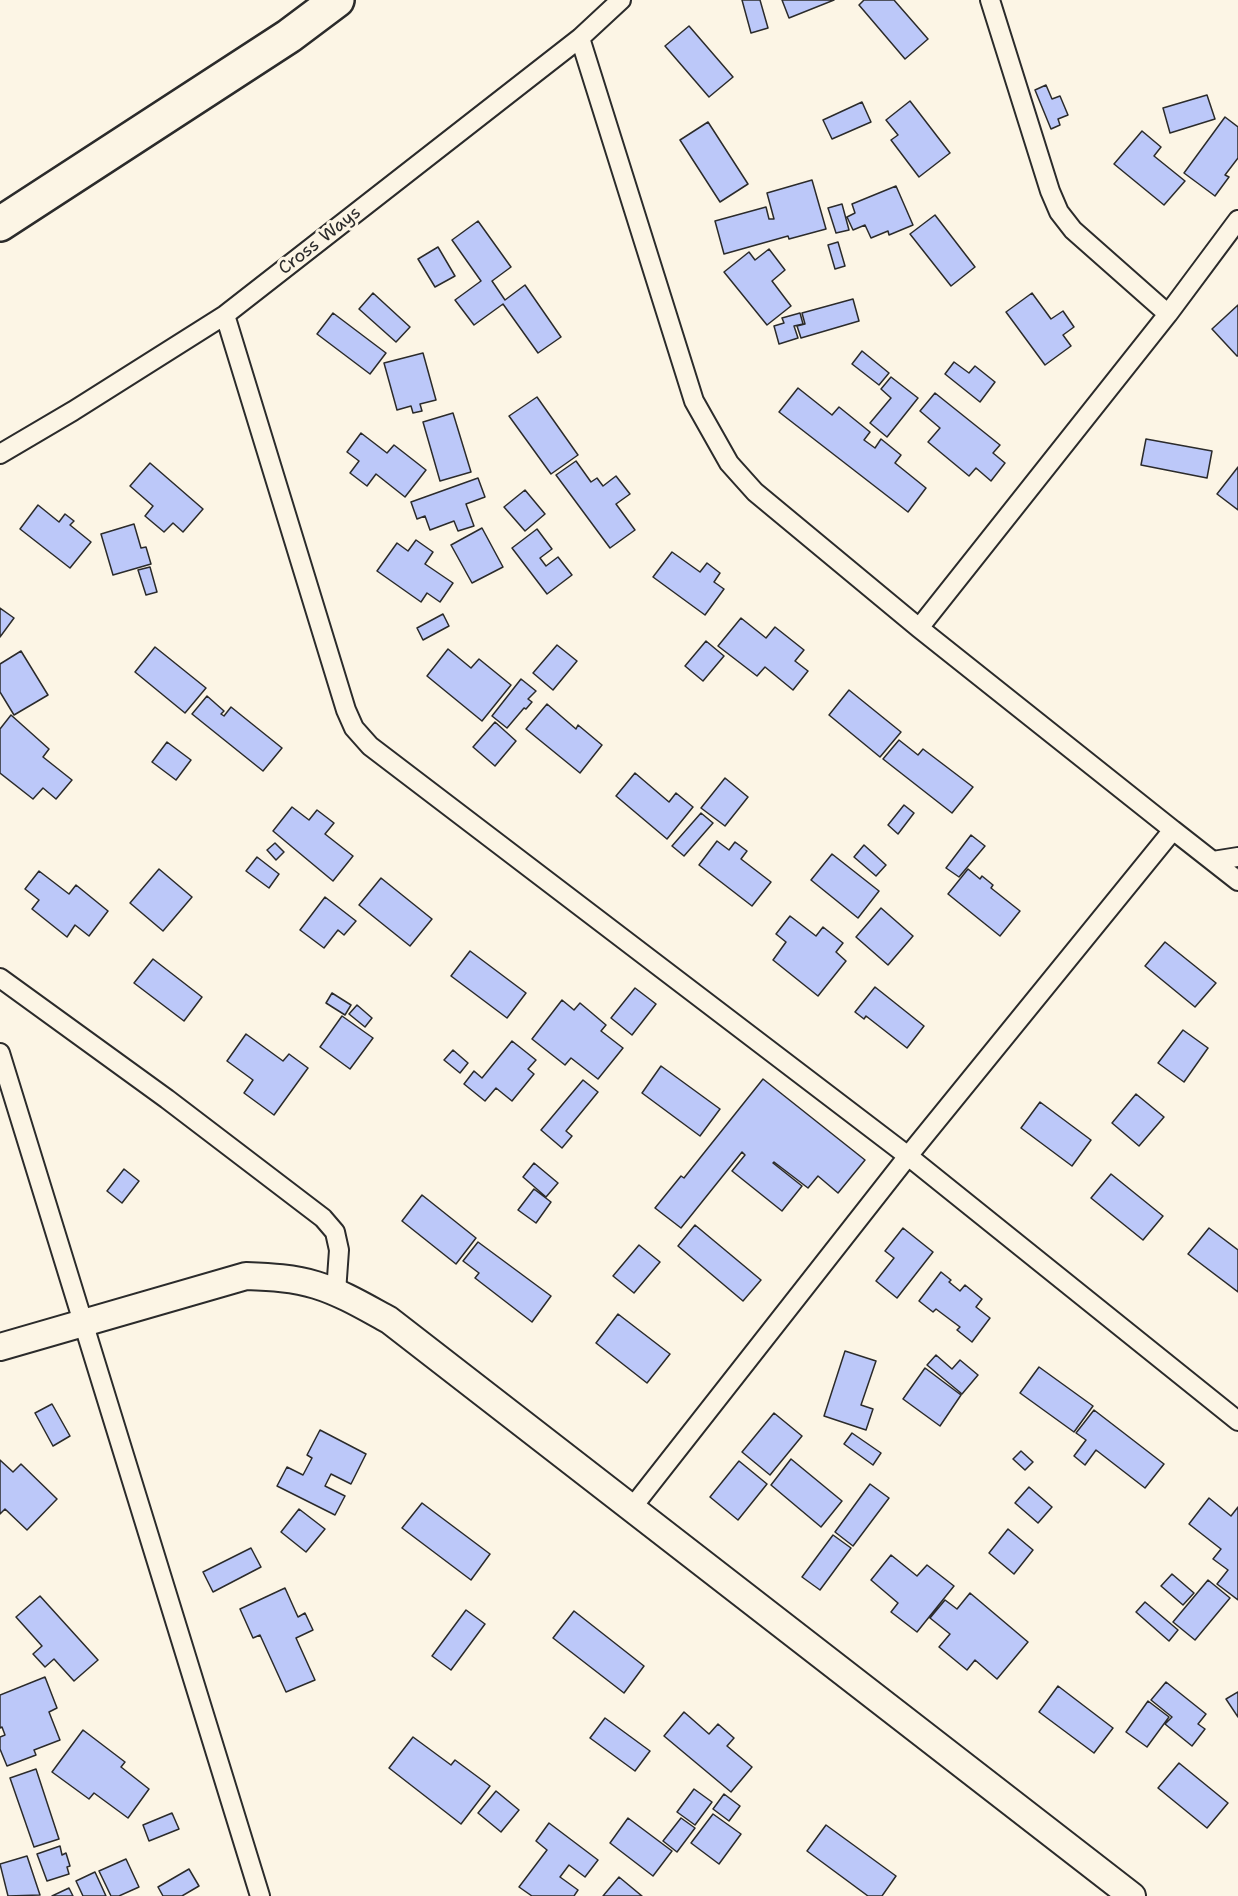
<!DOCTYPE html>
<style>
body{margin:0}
canvas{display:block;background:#fcf5e5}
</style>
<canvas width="1238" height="1896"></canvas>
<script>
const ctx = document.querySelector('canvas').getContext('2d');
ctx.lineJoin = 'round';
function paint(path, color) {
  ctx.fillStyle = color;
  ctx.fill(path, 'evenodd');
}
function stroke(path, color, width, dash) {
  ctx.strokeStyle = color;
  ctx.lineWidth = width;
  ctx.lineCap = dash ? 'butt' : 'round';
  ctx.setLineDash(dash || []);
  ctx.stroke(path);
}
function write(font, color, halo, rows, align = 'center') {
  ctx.font = font + ' "Shantell Sans",sans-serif';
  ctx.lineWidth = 6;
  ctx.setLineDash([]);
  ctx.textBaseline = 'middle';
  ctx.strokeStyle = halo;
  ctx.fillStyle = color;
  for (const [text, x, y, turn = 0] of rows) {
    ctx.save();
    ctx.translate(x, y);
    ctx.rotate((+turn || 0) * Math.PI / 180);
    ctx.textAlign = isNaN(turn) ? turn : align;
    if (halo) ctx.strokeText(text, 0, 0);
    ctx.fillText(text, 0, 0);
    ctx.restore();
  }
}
const building = new Path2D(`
 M742 0H760L768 28 751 33Z
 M782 0H834L789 18Z
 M864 0H894L928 39 905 59 859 5Z
 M689 26 733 77 709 97 665 46Z
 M1046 85 1052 99 1060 96 1068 115 1058 119 1060 125 1051 129 1035 90Z
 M1207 95 1215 119 1170 133 1163 108Z
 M910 101 950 153 919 177 891 140 898 135 886 120Z
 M862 102 871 122 832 139 823 120Z
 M1225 117 1238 127V158L1225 175 1229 177 1215 196 1184 173Z
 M708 122 748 184 720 202 680 140Z
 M1142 131 1161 147 1154 156 1185 181 1164 205 1114 164Z
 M812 180 826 229 789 239 788 236 724 254 715 221 766 207 769 219H774L767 193Z
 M896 186 913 225 889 235 888 231 871 238 865 225 853 230 847 217 855 213 852 204Z
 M842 204 849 230 836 233 828 208Z
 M935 215 975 267 951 286 910 234Z
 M478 221 511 267 492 281 505 300 525 285 561 337 538 353 503 304 474 325 455 300 481 281 452 240Z
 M838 242 845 266 835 269 828 245Z
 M438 247 455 276 435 287 418 259Z
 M769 249 785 270 772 281 791 306 767 325 724 272 749 252 755 260Z
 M373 293 410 327 396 342 359 309Z
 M1032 293 1051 319 1063 311 1074 327 1063 335 1071 346 1045 365 1006 312Z
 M853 299 859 321 801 338 797 326 805 324 802 313Z
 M1238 305V356H1237L1212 329Z
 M333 313 386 353 370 374 317 334Z
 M800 313 803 324 794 326 798 338 779 344 774 326 784 323 782 318Z
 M862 351 889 373 879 385 852 364Z
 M423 353 436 400 420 404 422 411 413 413 411 406 397 410 384 363Z
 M954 362 969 373 975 366 995 382 980 402 945 374Z
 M891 377 918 398 887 437 870 423 891 398 881 389Z
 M798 388 832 415 839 407 870 432 864 440 875 448 881 439 901 455 895 463 926 488 908 512 779 412Z
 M935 393 1000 445 993 453 1005 463 991 481 976 468 969 476 928 442 940 428 920 411Z
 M537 397 578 455 551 474 509 416Z
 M453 413 471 472 440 481 423 422Z
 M361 433 387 453 394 445 426 470 405 497 376 474 367 486 350 473 359 461 347 452Z
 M1146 439 1212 451 1207 478 1141 465Z
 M576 461 591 482 597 478 603 486 616 476 630 494 616 504 635 530 610 548 556 475Z
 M150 463 203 509 183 532 173 523 164 532 145 516 153 506 130 486Z
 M1238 467V510L1217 494Z
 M478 478 485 497 466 504 474 526 458 531 454 521 430 530 425 516 417 519 411 502Z
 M525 490 545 514 525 531 504 507Z
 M38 505 59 522 65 514 74 521 70 525 91 542 70 568 20 529Z
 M134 524 141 548 146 547 151 564 113 575 101 534Z
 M482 528 503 567 472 583 451 545Z
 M537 529 552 549 540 558 546 566 558 557 572 575 547 594 512 548Z
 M416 540 433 552 425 564 453 583 440 602 427 593 421 602 377 571 397 543 408 551Z
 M672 552 700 572 707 563 720 573 714 582 724 589 705 615 653 577Z
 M150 567 157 592 146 595 138 570Z
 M0 608 14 618 0 637Z
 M443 614 449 626 423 640 417 628Z
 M741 618 766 638 775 627 804 650 795 661 808 671 793 690 765 667 757 676 718 646Z
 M706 641 724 656 703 681 685 666Z
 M557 645 577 661 553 690 533 673Z
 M155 647 206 688 185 713 135 672Z
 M448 649 471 668 479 659 511 685 482 721 427 676Z
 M21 651 48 695 14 715 0 692V664Z
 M521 679 536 691 528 699 532 702 526 709 524 708 507 728 492 716Z
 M849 690 901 732 880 757 829 715Z
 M207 696 224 711 221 714 224 716 231 707 282 748 263 771 192 714Z
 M547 704 576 729 578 725 602 745 580 773 526 729Z
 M11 715 49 749 43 757 72 780 56 799 43 788 33 799 0 773V729Z
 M495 722 516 741 495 766 473 747Z
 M899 740 918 755 923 749 973 787 952 813 883 759Z
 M167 742 191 760 176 780 152 762Z
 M635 773 669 802 676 793 693 807 667 839 616 796Z
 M725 778 748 797 725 826 701 808Z
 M904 805 914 813 898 834 888 825Z
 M292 807 309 820 317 810 334 823 325 834 353 856 333 881 273 831Z
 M701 813 713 823 684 856 672 846Z
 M971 835 985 846 959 877 946 868Z
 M717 841 729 850 735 842 747 851 741 859 771 882 752 906 699 865Z
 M275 843 284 852 276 860 267 850Z
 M864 845 886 865 876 876 854 857Z
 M832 854 879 891 858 918 811 880Z
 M257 857 279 874 269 888 246 871Z
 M159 869 192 897 163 931 130 903Z
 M968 869 980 879 982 876 993 885 991 888 1020 911 1000 936 948 894Z
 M39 871 69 894 76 885 108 911 89 936 75 925 67 937 32 909 39 900 25 889Z
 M381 878 432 919 410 946 359 905Z
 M325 897 356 921 344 935 338 930 324 948 300 930Z
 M881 908 913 936 888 965 856 937Z
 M790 916 816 936 823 927 843 943 836 952 846 961 818 996 773 960 786 942 776 934Z
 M1165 942 1216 983 1195 1007 1145 966Z
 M470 951 526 993 507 1018 451 976Z
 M153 959 202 997 184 1021 134 983Z
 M875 987 924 1026 907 1048 866 1016 864 1019 855 1012Z
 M635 988 656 1004 632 1035 611 1018Z
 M332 993 351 1005 345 1015 326 1003Z
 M562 1000 574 1010 580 1003 606 1025 601 1031 623 1048 598 1079 571 1058 565 1065 532 1039Z
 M357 1005 372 1018 365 1027 349 1014Z
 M342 1016 373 1038 350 1069 320 1047Z
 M1183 1030 1208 1048 1184 1082 1158 1063Z
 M246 1034 283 1061 289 1054 308 1068 274 1115 244 1093 253 1080 227 1061Z
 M512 1041 536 1060 528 1069 534 1074 512 1101 496 1088 485 1101 464 1084 474 1071 482 1078Z
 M453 1050 468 1063 460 1073 444 1060Z
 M661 1066 720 1109 700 1136 642 1093Z
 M763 1079 865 1160 838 1193 818 1176 808 1188 774 1162 773 1163 802 1186 782 1211 732 1171 745 1155 742 1152 681 1228 655 1208 681 1176 684 1178Z
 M583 1080 598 1092 566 1131 572 1136 562 1148 541 1130Z
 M1136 1094 1164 1117 1139 1146 1112 1123Z
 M1040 1102 1091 1140 1072 1166 1021 1128Z
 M534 1163 558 1183 546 1197 523 1177Z
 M124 1169 139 1181 122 1203 107 1191Z
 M1111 1174 1163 1216 1143 1240 1091 1198Z
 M534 1189 551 1202 536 1223 518 1210Z
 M422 1195 476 1238 456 1264 402 1221Z
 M695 1225 761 1280 743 1301 678 1246Z
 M903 1228 933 1252 897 1298 876 1281 894 1258 885 1251Z
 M1209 1228 1238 1250V1292L1188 1254Z
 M478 1242 551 1296 532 1322 475 1278 479 1273 463 1261Z
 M639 1245 660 1262 634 1293 613 1276Z
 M941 1272 951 1280 949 1282 960 1291 965 1285 982 1299 976 1307 990 1318 972 1342 957 1330 960 1327 936 1309 933 1312 919 1301Z
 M618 1314 670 1354 647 1383 596 1343Z
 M845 1351 876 1361 861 1405 873 1409 866 1430 824 1416Z
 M936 1355 952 1369 960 1360 978 1375 962 1394 927 1365Z
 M1039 1367 1093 1406 1074 1432 1020 1393Z
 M925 1368 961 1395 940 1426 903 1399Z
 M52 1404 70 1436 53 1446 35 1413Z
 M1094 1410 1164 1464 1145 1488 1096 1450 1085 1465 1074 1456 1086 1440 1076 1433Z
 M774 1413 802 1436 770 1475 742 1452Z
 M320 1430 366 1454 351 1484 331 1474 325 1486 345 1496 335 1515 277 1486 287 1467 303 1475 312 1458 307 1455Z
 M852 1433 881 1453 873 1465 844 1444Z
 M1021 1451 1033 1462 1025 1470 1013 1459Z
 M791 1459 842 1501 821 1527 771 1485Z
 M0 1460 13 1472 21 1464 57 1499 27 1530 5 1509 0 1514Z
 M739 1461 767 1484 738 1520 710 1497Z
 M870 1484 889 1498 853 1546 835 1532Z
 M1029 1487 1052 1507 1038 1523 1015 1503Z
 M1209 1498 1231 1516 1238 1507V1600L1217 1584 1228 1570 1213 1559 1221 1549 1189 1524Z
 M422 1503 490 1554 471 1580 402 1528Z
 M299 1509 325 1529 306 1552 281 1532Z
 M1008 1529 1033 1550 1014 1574 989 1553Z
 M833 1535 851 1548 820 1590 802 1577Z
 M251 1548 261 1567 213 1592 203 1572Z
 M891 1555 917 1576 927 1565 954 1586 917 1632 891 1612 898 1603 871 1580Z
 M1172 1574 1194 1593 1183 1605 1161 1586Z
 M1208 1580 1230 1598 1195 1640 1173 1622Z
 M285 1588 298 1617 305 1613 313 1630 296 1638 315 1680 286 1692 260 1635 253 1638 240 1609Z
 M970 1593 1028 1642 997 1679 975 1660 967 1670 939 1647 950 1634 930 1618 945 1600 957 1609Z
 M40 1596 98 1660 74 1681 54 1659 45 1667 33 1654 42 1646 16 1617Z
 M1145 1602 1178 1630 1169 1641 1136 1612Z
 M466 1610 485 1624 451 1670 432 1656Z
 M574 1611 644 1666 624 1693 553 1638Z
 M45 1677 57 1708 49 1712 60 1740 34 1750 36 1755 7 1766 0 1749V1737L5 1735 2 1727 0 1728V1695Z
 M1166 1682 1206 1714 1198 1724 1205 1729 1192 1746 1165 1724 1172 1717 1151 1700Z
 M1058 1686 1113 1728 1094 1753 1039 1712Z
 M1238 1692V1717L1226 1699Z
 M1148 1701 1169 1717 1147 1747 1126 1732Z
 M684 1712 709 1734 718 1724 734 1738 727 1746 752 1767 731 1792 664 1736Z
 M605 1718 650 1751 635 1771 590 1738Z
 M83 1730 125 1762 121 1767 149 1789 128 1818 94 1793 89 1799 52 1772Z
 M413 1737 451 1765 455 1760 490 1786 461 1824 389 1768Z
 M1179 1763 1228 1803 1207 1828 1158 1788Z
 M36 1769 59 1839 34 1847 10 1778Z
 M694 1789 712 1802 695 1825 677 1812Z
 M496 1791 519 1810 501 1832 478 1813Z
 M724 1794 740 1806 729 1821 713 1809Z
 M172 1813 179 1829 149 1841 143 1825Z
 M713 1814 741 1834 719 1864 691 1843Z
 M628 1818 672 1851 653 1876 610 1843Z
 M681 1818 695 1828 677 1852 663 1841Z
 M549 1823 598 1860 585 1877 569 1865 560 1877 578 1890 574 1896H532L519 1887 547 1850 536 1841Z
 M826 1825 896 1876 882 1896H868L807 1851Z
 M60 1846 62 1855 66 1853 70 1866 67 1867 69 1874 47 1881 37 1854Z
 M27 1856 40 1895 8 1896 0 1864Z
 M126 1859 139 1887 119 1896H111L99 1871Z
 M189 1869 199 1886 182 1896H163L158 1887Z
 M95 1872 106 1896H83L76 1881Z
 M619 1877 642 1896H603Z
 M69 1888 73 1896H52Z`);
paint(building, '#bcc8f9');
stroke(building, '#2b2b2b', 1.5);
const street = new Path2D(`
 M990 0 1050 191 1059 212 1073 230 1168 314
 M580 38 694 401 729 463 755 492 919 628 1173 830
 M225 315 346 710 354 728 370 746 908 1156 1238 1421
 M0 454 73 411 225 315 580 38 621 0
 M919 628 1168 314 1238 220
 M1213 861 1238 857
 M0 978 167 1099 323 1218 335 1232 339 1250 336 1292
 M0 1053 260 1896
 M631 1509 908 1156 1173 830 1238 881`);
const secondary = new Path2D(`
 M0 1347 246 1276C270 1277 294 1278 316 1285 342 1293 365 1307 389 1320L1132 1896`);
const highway = new Path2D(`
 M0 224 289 36 337 0`);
stroke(street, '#2b2b2b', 22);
stroke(secondary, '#2b2b2b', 30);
stroke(highway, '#2b2b2b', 38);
stroke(street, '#fcf5e5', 18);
stroke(secondary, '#fcf5e5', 26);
stroke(highway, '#fcf5e5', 33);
write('18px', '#2b2b2b', '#fcf5e5', [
 ["Cross Ways",320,241,-38]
]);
</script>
